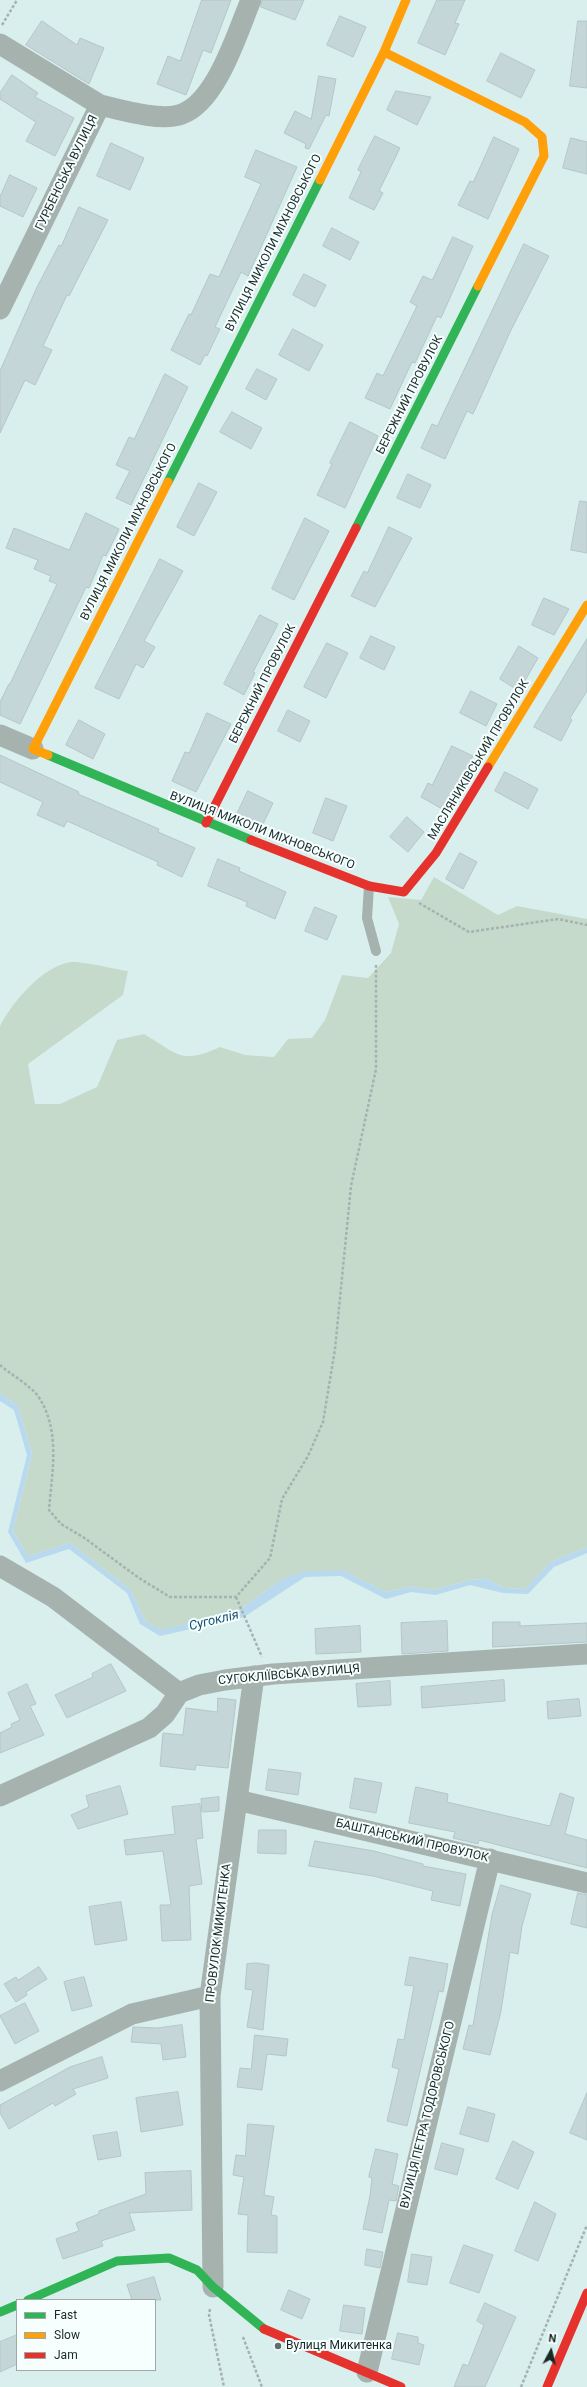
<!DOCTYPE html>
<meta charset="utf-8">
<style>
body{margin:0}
#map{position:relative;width:587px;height:2387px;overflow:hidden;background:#d8efee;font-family:Roboto,sans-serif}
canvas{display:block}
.legend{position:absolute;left:16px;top:2299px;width:140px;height:72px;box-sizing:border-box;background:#f6fefe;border:1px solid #9ea9a8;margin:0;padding:5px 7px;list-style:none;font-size:12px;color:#192928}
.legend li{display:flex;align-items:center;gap:8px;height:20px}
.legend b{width:20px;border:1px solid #9ea9a8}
.north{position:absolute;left:531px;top:2331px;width:40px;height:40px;-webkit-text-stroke:3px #f6fefe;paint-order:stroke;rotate:7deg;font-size:11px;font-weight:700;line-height:16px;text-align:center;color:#192928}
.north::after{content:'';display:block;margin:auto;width:14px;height:18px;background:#192928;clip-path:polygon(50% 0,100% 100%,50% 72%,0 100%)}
</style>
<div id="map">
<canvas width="587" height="2387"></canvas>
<ul class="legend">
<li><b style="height:5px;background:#30b455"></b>Fast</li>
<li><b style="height:5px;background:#ff9f0a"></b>Slow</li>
<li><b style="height:5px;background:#e5322d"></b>Jam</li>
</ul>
<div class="north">N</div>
</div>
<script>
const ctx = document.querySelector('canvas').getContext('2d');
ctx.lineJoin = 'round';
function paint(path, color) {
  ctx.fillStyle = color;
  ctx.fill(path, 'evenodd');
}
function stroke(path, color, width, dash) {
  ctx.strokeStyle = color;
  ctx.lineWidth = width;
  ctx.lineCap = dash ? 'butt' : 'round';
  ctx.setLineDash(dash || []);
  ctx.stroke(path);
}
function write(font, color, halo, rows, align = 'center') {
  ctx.font = font + ' Roboto,sans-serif';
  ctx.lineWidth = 4;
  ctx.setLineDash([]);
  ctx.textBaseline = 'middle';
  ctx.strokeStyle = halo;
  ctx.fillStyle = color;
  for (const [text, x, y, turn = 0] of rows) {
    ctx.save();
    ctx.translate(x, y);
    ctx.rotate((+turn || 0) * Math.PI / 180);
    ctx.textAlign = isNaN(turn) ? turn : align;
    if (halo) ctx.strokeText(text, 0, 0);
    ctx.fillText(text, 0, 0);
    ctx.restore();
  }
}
paint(new Path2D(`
 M434 877 498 915 517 906 587 919V1547L551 1562 525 1589 504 1588 487 1579 470 1580 434 1590 410 1587 386 1592 342 1570 281 1580 238 1611 161 1631 145 1621 131 1590 70 1543 28 1556 13 1531 32 1454 18 1406 0 1393V1026C12 1003 42 966 71 962 83 961 114 969 128 971L123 995 28 1064 35 1104H60L97 1087 117 1040 144 1034C178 1054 181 1065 220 1047L245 1055 274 1057 288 1039 312 1038 325 1020 342 975 368 978 391 953 399 924 388 897 421 900Z`), '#c6dacc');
paint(new Path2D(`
 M0 1393 18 1406 32 1454 13 1531 28 1556 70 1543 131 1590 145 1621 161 1630 238 1611 281 1580 302 1572 342 1570 386 1592 410 1587 434 1590 470 1580 487 1579 504 1588 525 1589 551 1562 587 1547V1553L554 1567 528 1594 503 1593 470 1585 436 1595 411 1592 386 1599 341 1576 305 1577 244 1617 160 1636 140 1624 127 1593 69 1549 26 1563 8 1532 27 1455 14 1410 0 1401Z`), '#b9d9ef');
const building = new Path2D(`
 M202 0H231L211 53 203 50 186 95 157 84 168 56 180 61Z
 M263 0H304L295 20 261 7Z
 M437 0H465L455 23 459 24 445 55 418 43Z
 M340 16 366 27 353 57 327 45Z
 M42 21 77 45 80 38 104 48 89 84 26 45Z
 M578 21H587V88L570 86Z
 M501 53 535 70 521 98 487 81Z
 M12 75 38 93 35 97 74 118 55 156 26 141 36 122 0 99V93Z
 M319 76 336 79 329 116 326 115 309 149 305 148 306 144 284 133 295 111 311 119Z
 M396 91 431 97 417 125 387 110Z
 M375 136 400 148 379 191 383 193 374 210 349 198 361 172 358 170Z
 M494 137 519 149 488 219 458 205 470 181 473 182Z
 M571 138 587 142V174L563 168Z
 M111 143 144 158 130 190 97 176Z
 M256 150 297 167 248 276 241 272 215 327 220 329 207 356 205 355 200 365 171 350 189 314 191 315 210 274 219 277 261 184 245 177Z
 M10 175 37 188 23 217 0 206V197Z
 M79 207 108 220 69 296 67 295 43 346 52 350 35 385 25 380 0 433V371L37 287 59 245 61 246Z
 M332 228 359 242 350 260 323 246Z
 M453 237 473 246 441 318 437 316 415 363 412 362 390 409 365 398 377 373 383 376 417 306 410 302 423 276 432 280Z
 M524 244 549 256 511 330 473 414 467 411 445 459 421 448 432 424 437 426Z
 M304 274 326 285 315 307 293 295Z
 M293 329 323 345 309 371 279 355Z
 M257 369 277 379 266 400 246 389Z
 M165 374 188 387 131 505 116 498 130 471 116 465 129 437 134 439Z
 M232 412 262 428 251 449 220 432Z
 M350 422 378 436 345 508 317 495 332 464 330 463Z
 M408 474 431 485 420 508 397 498Z
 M199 483 217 492 194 536 177 527Z
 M580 501 587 502V553L571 550Z
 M86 513 119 529 106 556 103 555 89 588 86 587 20 724 0 715V702L9 684H10L57 584 49 581 51 576 34 569 38 560 6 548 14 528 69 550Z
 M305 518 329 531 294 600 272 589Z
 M389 527 412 538 375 607 351 596 364 571 367 573Z
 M160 559 183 571 144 641 155 647 143 668 136 664 119 699 95 688Z
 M544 598 569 609 554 635 532 625Z
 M260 615 278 624 253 672 255 673 244 695 224 684Z
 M371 636 395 647 384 670 360 658Z
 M587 639V691L570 718 572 720 561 741 534 727Z
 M327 643 348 653 326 698 304 687Z
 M519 646 538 658 519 691 500 679Z
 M471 691 497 704 486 726 460 713Z
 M288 710 310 721 300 742 278 731Z
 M207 713 231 724 196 792 172 781 185 752 189 753Z
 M79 720 105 734 93 759 66 745Z
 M452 746 473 756 444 810 421 797 428 783 432 785Z
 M0 755 79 792 78 794 159 829 158 832 195 848 182 877 157 865 158 862 67 821 64 827 37 815 43 802 0 782Z
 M505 772 538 789 528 809 495 791Z
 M248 791 273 803 262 826 237 814Z
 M326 798 347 806 333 841 313 833Z
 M407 817 424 832 408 852 390 837Z
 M460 853 477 862 463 889 446 879Z
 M218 859 240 868 239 871 286 892 275 919 246 906 247 902 208 886Z
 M315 907 337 916 327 940 305 931Z
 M447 1621 448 1651 402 1654 401 1623Z
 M493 1622H520V1626L587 1623V1642L493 1647Z
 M360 1626 361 1652 316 1654 315 1629Z
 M111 1664 126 1691 67 1718 55 1695 93 1677 92 1674Z
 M504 1680 505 1701 422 1708 421 1687Z
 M390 1681 391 1705 358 1707 356 1684Z
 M27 1684 36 1704 30 1706 44 1735 0 1753V1733L12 1727 11 1724 20 1720 8 1693Z
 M218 1698 236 1700 228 1768 196 1765 195 1770 160 1766 163 1733 183 1735 186 1708 217 1712Z
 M579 1699 581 1716 548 1719 547 1702Z
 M269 1769 301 1773 298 1795 266 1790Z
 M355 1778 382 1783 376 1813 350 1808Z
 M120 1786 128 1814 78 1829 71 1815 89 1807 86 1796Z
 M416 1787 448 1794 447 1802 550 1826 560 1793 574 1798 565 1834 587 1840V1868L479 1840 478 1844 453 1838 455 1832 409 1823Z
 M219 1797V1811L202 1812 201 1799Z
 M200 1804 203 1838 196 1839 202 1884 189 1886 191 1940 162 1941 160 1905H171L163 1851 126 1855 124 1840 175 1834 172 1807Z
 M259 1830H286V1854L258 1853Z
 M315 1841 374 1851 423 1864V1866L466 1874 460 1906 431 1900 433 1891 373 1876 309 1866Z
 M501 1885 531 1894 522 1926 518 1954 510 1952 501 2011 490 2055 463 2049 469 2025 473 2026 492 1915Z
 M578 1893 587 1895V1928L571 1924Z
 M121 1902 127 1940 95 1945 89 1907Z
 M410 1957 448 1964 443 1992 439 1991 407 2126 387 2121 399 2069 392 2067 398 2039 404 2040 414 1986 405 1985Z
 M257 1963 269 1965 263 2030 247 2027 253 1990 245 1989 247 1964Z
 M39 1967 47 1979 26 1992 27 1995 16 2002 4 1984 16 1977 18 1980Z
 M84 1977 92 2006 72 2011 64 1982Z
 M25 2003 39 2031 15 2044 0 2016Z
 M182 2025 186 2057 163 2060 161 2044 131 2042 133 2027 157 2028Z
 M255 2035 288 2039 286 2056 267 2054 262 2090 237 2087 240 2068 251 2069Z
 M102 2057 108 2078 73 2089 76 2094 55 2106 53 2103 9 2129 0 2113V2105L70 2067Z
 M178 2092 183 2125 141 2132 136 2098Z
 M587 2093V2140L570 2133Z
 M468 2107 495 2114 488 2142 460 2134Z
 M248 2124 274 2126 264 2195 274 2197 271 2215 277 2216V2253L247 2252 248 2215 238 2214 244 2177 233 2175 236 2155 245 2156Z
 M117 2132 121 2156 98 2160 93 2136Z
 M513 2141 534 2152 518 2189 496 2179Z
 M442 2143 464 2149 457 2175 435 2169Z
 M376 2149 398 2154 392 2184 399 2186 396 2201 389 2200 382 2233 363 2229 370 2196 372 2178 369 2177Z
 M191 2171 192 2210 129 2213 135 2230 101 2241 103 2246 63 2259 56 2239 79 2231 76 2223 99 2214V2211L146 2194 145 2173Z
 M535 2202 556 2214 538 2261 515 2251Z
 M464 2245 493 2255 479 2293 450 2283Z
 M367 2249 383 2252 380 2268 365 2265Z
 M412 2254 432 2257 427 2285 408 2282Z
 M154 2277 161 2300H132L127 2285Z
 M289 2290 310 2299 302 2319 281 2310Z
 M485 2303 516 2317 485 2387H454L463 2364 468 2366 484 2325 477 2321Z
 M344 2305 365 2308 362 2334 340 2331Z
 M398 2333 418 2337V2343L424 2345 419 2365 392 2359Z
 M17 2335V2364L0 2372V2342Z`);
paint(building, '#c4d6d7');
stroke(building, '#b4c6c7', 1);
stroke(new Path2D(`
 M2 25 17 0
 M419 903 469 932 558 919 587 925
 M0 1365C10 1374 31 1386 38 1396 61 1430 52 1472 49 1510L61 1524 83 1537 139 1578 170 1597H236L270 1558 282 1499 308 1456 323 1422 335 1349 351 1186 376 1069V965
 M236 1597 262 1657
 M210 2309 209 2315 224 2387
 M243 2337 262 2387
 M521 2387 587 2225`), '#a5b2b0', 2.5, [3, 2]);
stroke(new Path2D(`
 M369 886 367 918 376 951`), '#a6b2ae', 10);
stroke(new Path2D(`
 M0 44 100 105
 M0 309 100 105C121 110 162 122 182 114 217 101 237 33 251 0
 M0 735 33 749
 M0 1566 53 1597 179 1693
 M0 1796 149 1728 165 1714 179 1693 199 1685 225 1680 273 1674 587 1654
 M237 1800 587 1883
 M0 2081 132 2014 210 1996
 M213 2287 210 1996 254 1676
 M367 2372 490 1859`), '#a6b2ae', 21);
stroke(new Path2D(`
 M168 482 320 180
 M356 528 478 286
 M48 755 251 840
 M28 2300 117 2261 169 2258 197 2270 213 2287 264 2329
 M0 2312 17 2305`), '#30b455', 9);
stroke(new Path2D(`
 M384 52 525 122 542 137 544 156 478 286
 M320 180 384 52 406 0
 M48 755 33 749 168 482
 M488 767 587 605`), '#ff9f0a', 9);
stroke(new Path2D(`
 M206 823 356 528
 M251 840 369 886 404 892 436 853 488 767
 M264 2329 401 2387
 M547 2387 587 2293`), '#e5322d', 9);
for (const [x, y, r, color] of [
 [278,2346,4,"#5c6e6d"]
]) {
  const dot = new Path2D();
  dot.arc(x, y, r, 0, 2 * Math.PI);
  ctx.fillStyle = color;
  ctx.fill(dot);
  stroke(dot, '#f6fefe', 1.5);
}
write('12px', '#192928', '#f6fefe', [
 ["ГУРБЕНСЬКА ВУЛИЦЯ",67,173,-64],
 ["ВУЛИЦЯ МИКОЛИ МІХНОВСЬКОГО",274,243,-63],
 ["БЕРЕЖНИЙ ПРОВУЛОК",410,395,-63],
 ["ВУЛИЦЯ МИКОЛИ МІХНОВСЬКОГО",129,532,-63],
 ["БЕРЕЖНИЙ ПРОВУЛОК",263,684,-63],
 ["МАСЛЯНИКІВСЬКИЙ ПРОВУЛОК",479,760,-59],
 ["ВУЛИЦЯ МИКОЛИ МІХНОВСЬКОГО",262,831,21],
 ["СУГОКЛІЇВСЬКА ВУЛИЦЯ",289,1675,-5],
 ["БАШТАНСЬКИЙ ПРОВУЛОК",412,1841,13],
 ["ПРОВУЛОК МИКИТЕНКА",219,1933,-83],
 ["ВУЛИЦЯ ПЕТРА ТОДОРОВСЬКОГО",428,2115,-76]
]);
write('12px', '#192928', '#f6fefe', [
 ["Вулиця Микитенка",286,2346]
], 'left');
write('italic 13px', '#144e75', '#f6fefe', [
 ["Сугоклія",214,1621,-14]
]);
</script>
